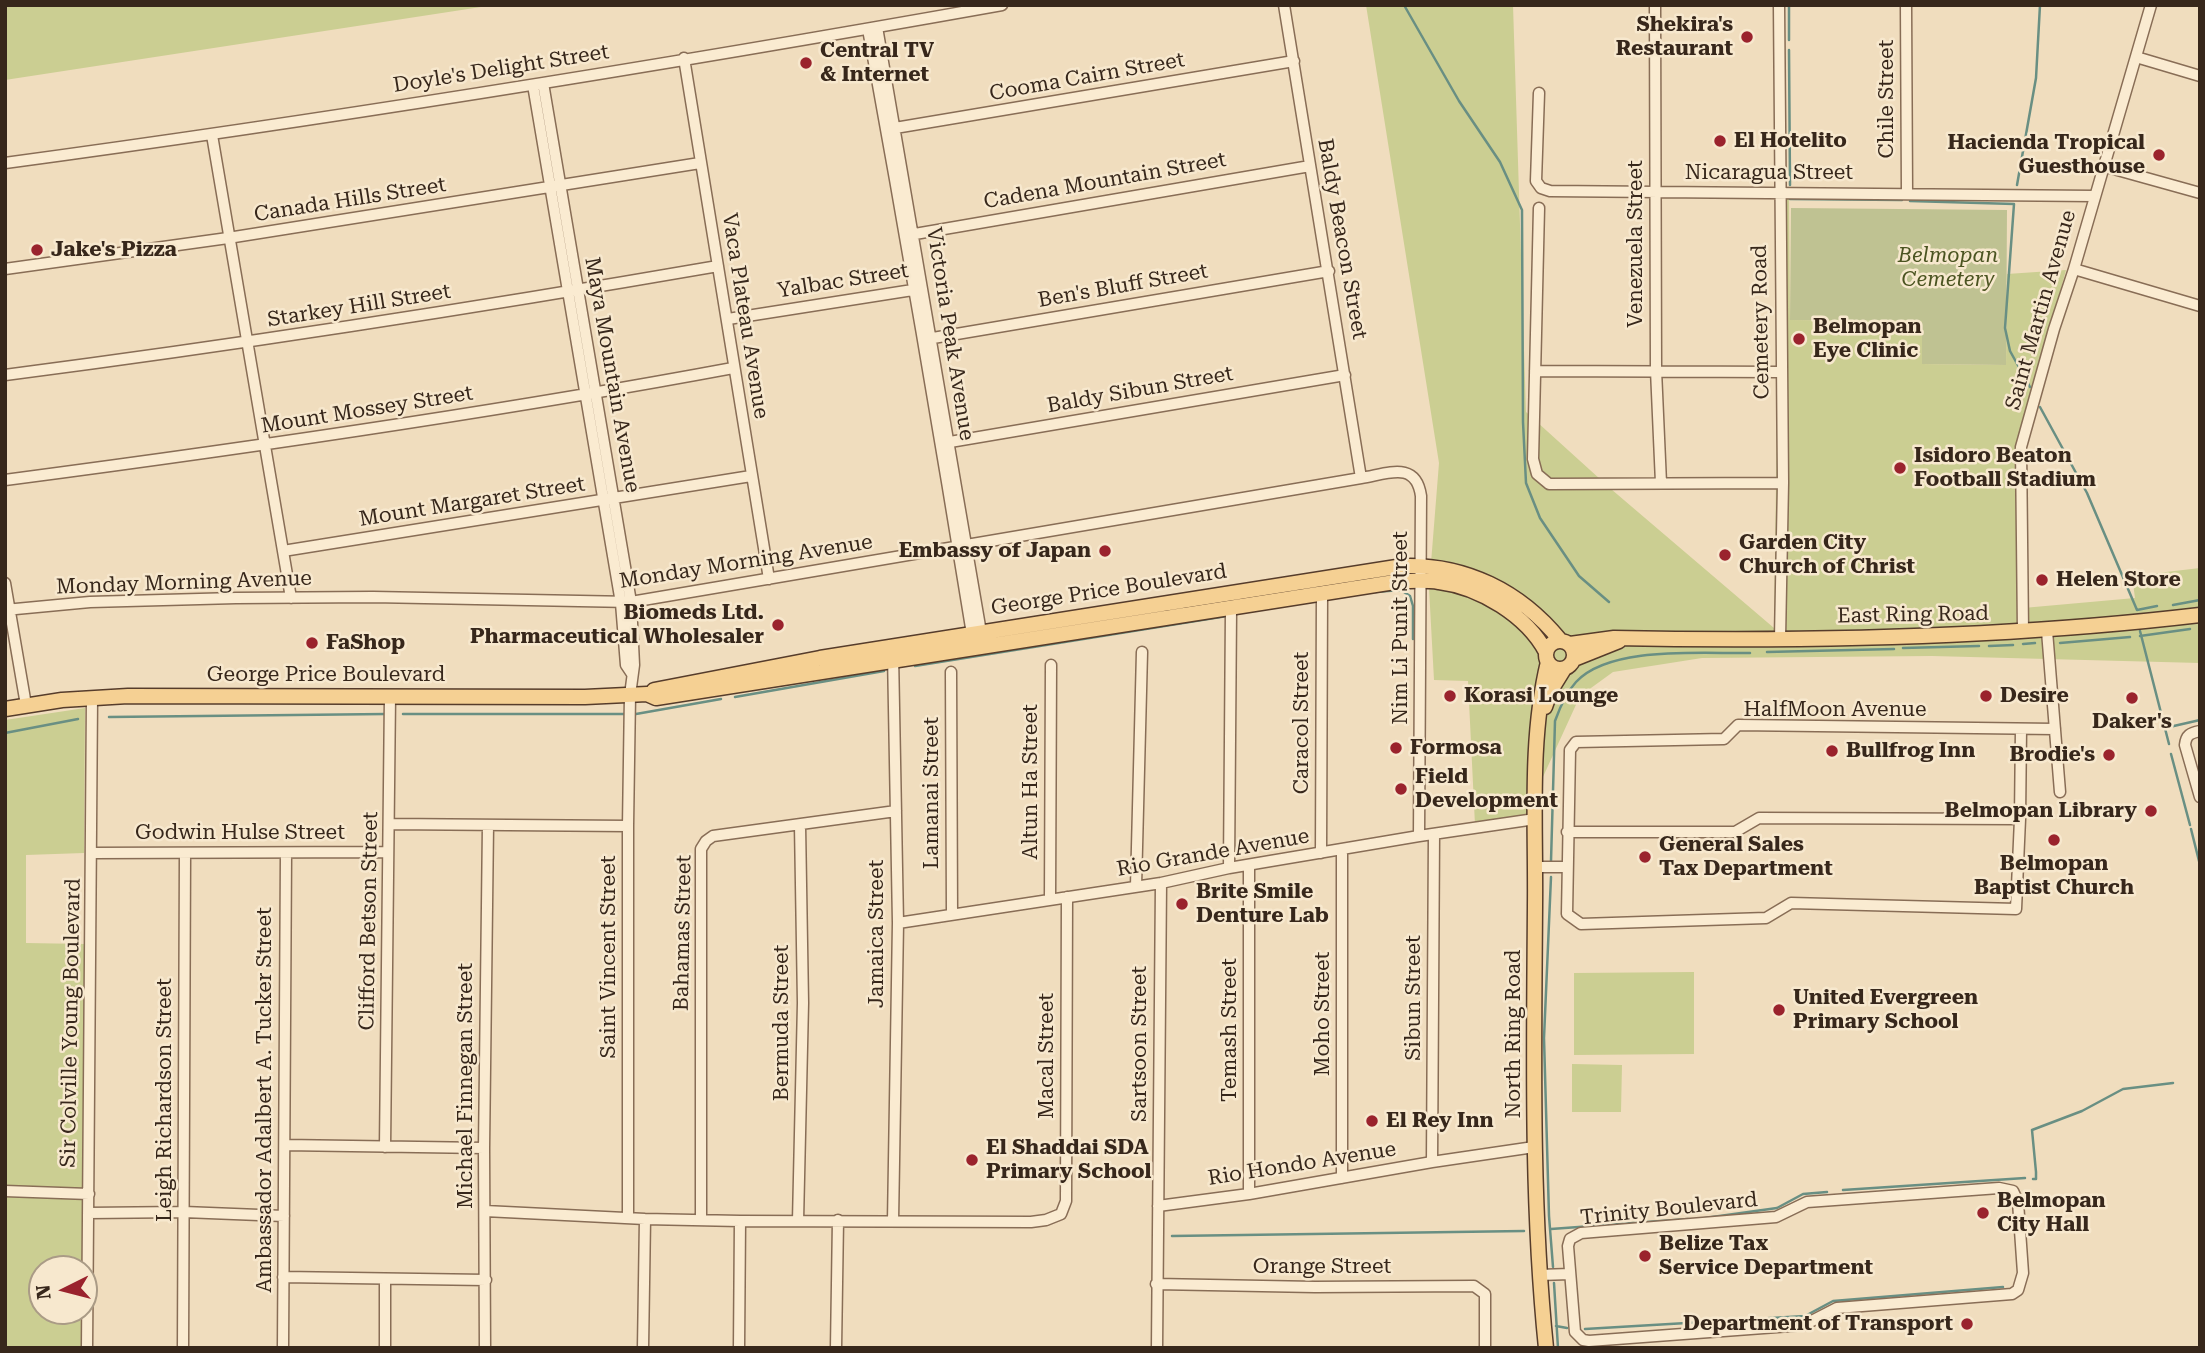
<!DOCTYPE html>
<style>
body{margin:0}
#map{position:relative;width:2205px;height:1353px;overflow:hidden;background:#f0ddbe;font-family:"Roboto Serif",serif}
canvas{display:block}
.frame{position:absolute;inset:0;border:7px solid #37271b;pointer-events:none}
.north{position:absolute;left:28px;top:1255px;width:70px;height:70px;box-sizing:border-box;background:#f7e8ce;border:2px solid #aa9b86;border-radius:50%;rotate:264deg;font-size:19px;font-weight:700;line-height:28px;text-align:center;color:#37271b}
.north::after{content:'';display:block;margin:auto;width:24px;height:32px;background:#9a232d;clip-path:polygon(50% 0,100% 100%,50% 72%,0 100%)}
</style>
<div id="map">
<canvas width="2205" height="1353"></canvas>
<div class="frame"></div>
<div class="north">N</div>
</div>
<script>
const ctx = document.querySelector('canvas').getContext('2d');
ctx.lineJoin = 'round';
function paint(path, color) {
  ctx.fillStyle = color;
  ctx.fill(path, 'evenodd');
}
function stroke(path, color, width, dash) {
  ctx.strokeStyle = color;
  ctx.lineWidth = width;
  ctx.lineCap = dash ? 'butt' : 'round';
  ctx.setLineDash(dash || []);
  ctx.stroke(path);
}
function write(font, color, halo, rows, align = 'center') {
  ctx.font = font + ' "Roboto Serif",serif';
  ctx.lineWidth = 5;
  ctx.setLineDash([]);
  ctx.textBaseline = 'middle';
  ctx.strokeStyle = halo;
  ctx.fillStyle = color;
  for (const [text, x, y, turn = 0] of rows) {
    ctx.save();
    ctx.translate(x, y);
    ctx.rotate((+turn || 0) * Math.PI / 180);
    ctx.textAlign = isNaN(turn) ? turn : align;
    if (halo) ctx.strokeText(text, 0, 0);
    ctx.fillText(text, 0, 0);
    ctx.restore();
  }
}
paint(new Path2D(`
 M5 5H494L5 80Z
 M1366 5H1513L1526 412 1611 489 1774 628 1780 194 1789 193 1790 320 1922 321V364L2006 365 2007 274 2066 270 2018 444 2023 608 2135 598 2132 576 2200 568V663L1932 656 1702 658 1613 672 1580 696 1526 814 1475 825 1468 681 1434 680 1429 588 1439 463Z
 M85 708 84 853 26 855V943L84 944 85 1348H5V720ZM42 1269H84V1311H42Z
 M1694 972V1054L1574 1055V973Z
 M1572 1064 1622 1065 1621 1112H1572Z`), '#cbce92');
paint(new Path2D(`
 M1791 208 2007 210 2006 365 1922 364V321L1790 320Z`), '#bfc292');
stroke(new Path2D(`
 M1404 5 1459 101 1500 162 1522 210 1523 422 1526 483 1540 518 1579 576 1609 602
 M1789 5V40
 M1789 50 1790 185
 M2017 185 2036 78 2040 5
 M1790 199 1902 200
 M1910 201 2014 204 2005 328 2010 351 2030 387
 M2040 407 2087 493 2137 610 2157 606
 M1375 592 1401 590 1410 596 1413 606V639
 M2173 605 2200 600
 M2140 631 2169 744
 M2140 636 2190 629
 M2060 643 2130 637
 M2023 644 2035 643
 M1989 646 2013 645
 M1903 648 1979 646
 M1767 652 1894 649
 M915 666 1227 616
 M735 697 884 671
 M403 714H626
 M636 714 721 699
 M109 717 386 714
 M2165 728 2200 720
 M5 733 78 719
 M2171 754 2190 825
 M2191 829 2200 865
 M1551 861 1555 721C1560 707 1566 693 1576 682 1610 645 1703 654 1750 653
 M1551 877 1544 1038 1549 1216 1553 1267
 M2033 1179H2036V1172L2032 1130 2082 1111 2123 1089 2173 1083
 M1843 1190 2025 1178
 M1705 1218 1777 1208 1803 1194 1827 1192
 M1551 1229 1688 1219
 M1172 1236 1524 1231
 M1554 1283 1558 1348
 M1556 1326 1567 1328
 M1585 1329 1805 1316 1833 1301 2003 1287`), '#698f83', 2.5);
const minor = new Path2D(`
 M1284 5 1361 478
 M1655 5 1656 370 1661 483
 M1779 5 1783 483 1780 638
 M1906 5 1907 193
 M877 27 982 638
 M868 29C905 232 940 436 973 640
 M2136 57 2200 76
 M684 58 769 579
 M543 83 631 602 634 665 630 695 628 826V1218
 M533 85 621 603 626 665 632 674
 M1539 93 1536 181 1541 188 1550 191 2094 196
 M889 129 1294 61
 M212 135 291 598
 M5 163C338 118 671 64 1002 5
 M2103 166 2200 193
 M1539 208 1533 459 1537 474 1549 484 1783 483
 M909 235 1310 166
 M5 269 228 238 700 163
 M2074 269 2200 306
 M728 319 919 289
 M927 339 1329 271
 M1535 371 1781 372
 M5 375C244 344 481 307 718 266
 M944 443 1345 375
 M5 480C249 448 492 413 733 368
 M283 551 751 476
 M5 583 26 705
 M5 610 90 602 236 598 373 597 631 602 1361 478C1387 474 1416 460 1421 496L1419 836
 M2047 631 2060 792
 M2023 632 2021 447 2054 329 2074 269 2151 5
 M951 672 952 914
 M2021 729 2020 819 2016 909 1791 903 1766 918 1581 924 1567 914 1570 750 1576 742 1724 739 1738 725 2055 729
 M2200 731C2190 733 2186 735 2185 745L2200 797
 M389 824 628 826
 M1567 832H1735L1759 818 2020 819
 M92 853 388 852
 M1321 853 1322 593
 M1249 866V1194
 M1535 867H1567
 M1229 868 1231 610
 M1136 886 1142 652
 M1050 899 1051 665
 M898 923 1161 883 1229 868 1419 836 1535 819
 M285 1145 484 1148
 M385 1147 390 696
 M1432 1162 1434 834
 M1342 1178V850
 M1999 1188 2013 1191 2018 1202 2023 1273 2018 1290 2012 1294 1837 1308 1804 1325 1589 1341 1583 1340 1575 1332 1568 1246 1570 1239 1581 1233 1776 1217 1807 1202Z
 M5 1191 89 1194
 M1158 1206 1249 1194 1432 1162 1534 1147
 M485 1211 645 1219 740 1221 1031 1222 1046 1220 1061 1214 1066 1201 1067 897
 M88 1213 184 1212 284 1216
 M701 1220V849L706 841 713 836 896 811
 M798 1221 803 1003 800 825
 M893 1221 898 923 893 654
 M1539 1275 1570 1274
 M283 1277 486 1280
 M1156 1284 1315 1287 1474 1286 1485 1294V1348
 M87 1348 92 698
 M183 1348 185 853
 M283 1348 286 853
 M385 1348V1279
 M485 1348 484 1148 488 825
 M643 1348 645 1219
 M739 1348 740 1221
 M836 1348 838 1220
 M1157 1348 1161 883`);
const major = new Path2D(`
 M1546 655a14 14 0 1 1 28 0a14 14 0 1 1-28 0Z
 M1570 644 1614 638C1809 642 2005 638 2200 615
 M1574 659 1619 641
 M654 690 820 658 1403 566C1465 564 1520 591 1560 640
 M1545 707 1551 690 1564 669
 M5 709 62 700 128 696 585 697 647 694 656 698 1401 581C1413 581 1427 580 1439 582 1480 587 1527 616 1546 652
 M1546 1348C1531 1201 1534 1053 1535 906 1536 825 1529 740 1548 662`);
stroke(minor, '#886d56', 13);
stroke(major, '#563c2b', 17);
stroke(minor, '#faebd1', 10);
stroke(major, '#f5d093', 14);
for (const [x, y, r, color] of [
 [1747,37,7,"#9a232d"],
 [806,63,7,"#9a232d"],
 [1720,141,7,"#9a232d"],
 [2159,155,7,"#9a232d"],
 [37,250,7,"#9a232d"],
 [1799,339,7,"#9a232d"],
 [1900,468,7,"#9a232d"],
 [1105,551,7,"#9a232d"],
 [1725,555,7,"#9a232d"],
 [2042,580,7,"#9a232d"],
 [778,625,7,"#9a232d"],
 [312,643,7,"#9a232d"],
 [1450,696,7,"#9a232d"],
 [1986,696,7,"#9a232d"],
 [2132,698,7,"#9a232d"],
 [1396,748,7,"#9a232d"],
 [1832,751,7,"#9a232d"],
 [2109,755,7,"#9a232d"],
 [1401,789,7,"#9a232d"],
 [2151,811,7,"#9a232d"],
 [2054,840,7,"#9a232d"],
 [1645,857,7,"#9a232d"],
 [1182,904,7,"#9a232d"],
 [1779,1010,7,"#9a232d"],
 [1372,1121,7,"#9a232d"],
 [972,1160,7,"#9a232d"],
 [1983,1213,7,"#9a232d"],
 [1645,1256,7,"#9a232d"],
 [1967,1324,7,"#9a232d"]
]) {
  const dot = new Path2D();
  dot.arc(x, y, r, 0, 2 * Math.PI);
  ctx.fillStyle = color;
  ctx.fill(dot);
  stroke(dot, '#f7e8ce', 2.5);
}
write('bold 21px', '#37271b', '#f7e8ce', [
 ["Shekira's",1733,25,"right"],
 ["Restaurant",1733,49,"right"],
 ["Central TV",820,51],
 ["& Internet",820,75],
 ["El Hotelito",1734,141],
 ["Hacienda Tropical",2145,143,"right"],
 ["Guesthouse",2145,167,"right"],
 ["Jake's Pizza",51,250],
 ["Belmopan",1813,327],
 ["Eye Clinic",1813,351],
 ["Isidoro Beaton",1914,456],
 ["Football Stadium",1914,480],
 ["Garden City",1739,543],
 ["Church of Christ",1739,567],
 ["Embassy of Japan",1091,551,"right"],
 ["Helen Store",2056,580],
 ["Biomeds Ltd.",764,613,"right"],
 ["Pharmaceutical Wholesaler",764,637,"right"],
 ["FaShop",326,643],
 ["Korasi Lounge",1464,696],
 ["Desire",2000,696],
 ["Daker's",2132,722,"center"],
 ["Formosa",1410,748],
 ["Bullfrog Inn",1846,751],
 ["Brodie's",2095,755,"right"],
 ["Field",1415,777],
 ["Development",1415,801],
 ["Belmopan Library",2137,811,"right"],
 ["General Sales",1659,845],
 ["Tax Department",1659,869],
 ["Belmopan",2054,864,"center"],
 ["Baptist Church",2054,888,"center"],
 ["Brite Smile",1196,892],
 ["Denture Lab",1196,916],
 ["United Evergreen",1793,998],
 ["Primary School",1793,1022],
 ["El Rey Inn",1386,1121],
 ["El Shaddai SDA",986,1148],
 ["Primary School",986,1172],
 ["Belmopan",1997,1201],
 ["City Hall",1997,1225],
 ["Belize Tax",1659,1244],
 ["Service Department",1659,1268],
 ["Department of Transport",1953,1324,"right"]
], 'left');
write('21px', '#37271b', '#f7e8ce', [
 ["Doyle's Delight Street",501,69,-9],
 ["Cooma Cairn Street",1087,77,-10],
 ["Chile Street",1887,99,-90],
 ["Nicaragua Street",1769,173],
 ["Cadena Mountain Street",1105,181,-10],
 ["Canada Hills Street",350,200,-9],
 ["Baldy Beacon Street",1342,239,80],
 ["Venezuela Street",1636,244,-90],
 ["Yalbac Street",843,281,-9],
 ["Ben's Bluff Street",1123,286,-10],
 ["Starkey Hill Street",359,306,-9],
 ["Saint Martin Avenue",2041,310,-74],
 ["Vaca Plateau Avenue",745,316,81],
 ["Cemetery Road",1761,322,-91],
 ["Victoria Peak Avenue",950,334,81],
 ["Maya Mountain Avenue",612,375,80],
 ["Baldy Sibun Street",1140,390,-10],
 ["Mount Mossey Street",367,410,-9],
 ["Mount Margaret Street",472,502,-9],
 ["Monday Morning Avenue",746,562,-9],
 ["Monday Morning Avenue",184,583,-2],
 ["George Price Boulevard",1109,590,-9],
 ["East Ring Road",1913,615,-1],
 ["Nim Li Punit Street",1401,628,-90],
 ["George Price Boulevard",326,675],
 ["HalfMoon Avenue",1835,710],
 ["Caracol Street",1302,723,-90],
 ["Altun Ha Street",1031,782,-90],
 ["Lamanai Street",932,793,-90],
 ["Godwin Hulse Street",240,833],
 ["Rio Grande Avenue",1213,853,-10],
 ["Clifford Betson Street",369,921,-89],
 ["Bahamas Street",683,933,-89],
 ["Jamaica Street",877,934,-90],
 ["Saint Vincent Street",609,957,-90],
 ["Sibun Street",1414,998,-90],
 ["Moho Street",1323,1014,-90],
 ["Sir Colville Young Boulevard",71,1023,-89],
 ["Bermuda Street",782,1023,-90],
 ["Temash Street",1230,1030,-90],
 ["North Ring Road",1514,1034,-90],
 ["Sartsoon Street",1140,1044,-90],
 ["Macal Street",1047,1056,-90],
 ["Michael Finnegan Street",466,1086,-90],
 ["Leigh Richardson Street",165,1100,-90],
 ["Ambassador Adalbert A. Tucker Street",265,1100,-90],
 ["Rio Hondo Avenue",1302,1164,-9],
 ["Trinity Boulevard",1669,1209,-6],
 ["Orange Street",1322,1267]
]);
write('italic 21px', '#4b5421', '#f7e8ce', [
 ["Belmopan",1948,256],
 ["Cemetery",1948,280]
]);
</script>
